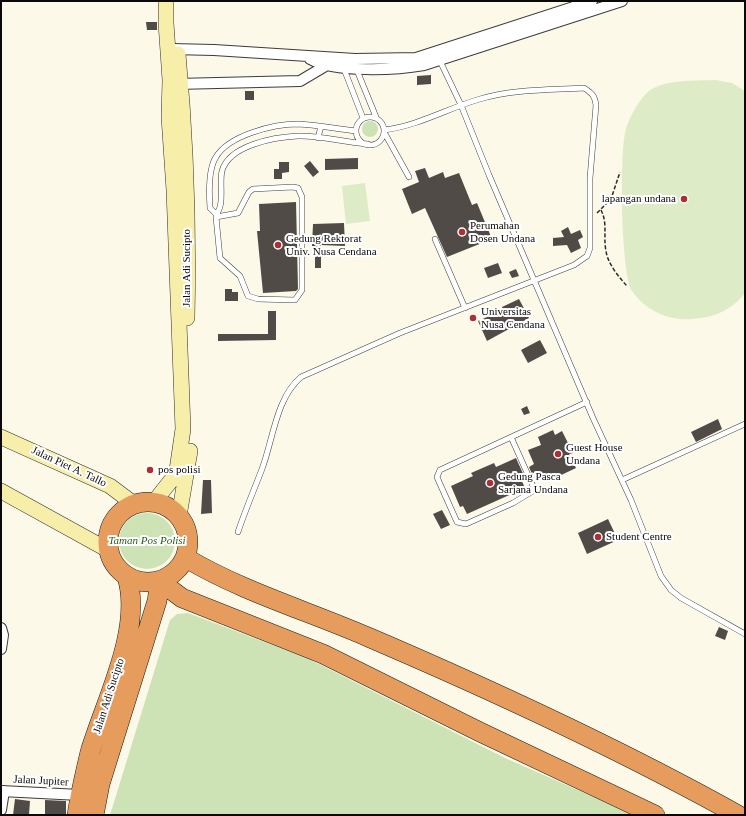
<!DOCTYPE html>
<style>
body{margin:0}
#map{position:relative;width:746px;height:816px;overflow:hidden;background:#fdf9e8;font-family:"Times New Roman",serif}
canvas{display:block}
.frame{position:absolute;inset:0;border:2px solid #090909;pointer-events:none}
</style>
<div id="map">
<canvas width="746" height="816"></canvas>
<div class="frame"></div>
</div>
<script>
const ctx = document.querySelector('canvas').getContext('2d');
ctx.lineJoin = 'round';
function paint(path, color) {
  ctx.fillStyle = color;
  ctx.fill(path, 'evenodd');
}
function stroke(path, color, width, dash) {
  ctx.strokeStyle = color;
  ctx.lineWidth = width;
  ctx.lineCap = dash ? 'butt' : 'round';
  ctx.setLineDash(dash || []);
  ctx.stroke(path);
}
function write(font, color, halo, rows, align = 'center') {
  ctx.font = font + ' "Times New Roman",serif';
  ctx.lineWidth = 4;
  ctx.setLineDash([]);
  ctx.textBaseline = 'middle';
  ctx.strokeStyle = halo;
  ctx.fillStyle = color;
  for (const [text, x, y, turn = 0] of rows) {
    ctx.save();
    ctx.translate(x, y);
    ctx.rotate((+turn || 0) * Math.PI / 180);
    ctx.textAlign = isNaN(turn) ? turn : align;
    if (halo) ctx.strokeText(text, 0, 0);
    ctx.fillText(text, 0, 0);
    ctx.restore();
  }
}
paint(new Path2D(`
 M362 129a8 8 0 1 1 16 0a8 8 0 1 1-16 0Z
 M119 541a28 28 0 1 1 56 0a28 28 0 1 1-56 0Z
 M188 613 307 658 505 758 635 815H110L170 620 177 614Z`), '#cde3b6');
paint(new Path2D(`
 M715 80 732 83 745 91V293C731 311 714 317 693 319 669 321 646 311 632 291 621 275 619 150 626 129 629 118 642 94 652 89 670 79 695 81 715 80Z
 M365 183 370 221 346 224 342 186Z`), '#deebc7');
paint(new Path2D(`
 M146 22H157V30H147Z
 M431 75V84L417 85V76Z
 M245 91H254V100H245Z
 M358 158V169L325 170V159Z
 M310 161 319 172 313 177 304 166Z
 M279 162H289V172L282 173V179H274V169H279Z
 M425 168 429 178 443 172 445 178 459 173 472 205 477 203 492 239 447 257 425 208 412 214 402 189 419 182 415 171Z
 M296 202 298 289 296 291 263 293 257 231H260L259 204Z
 M344 223 345 246 321 245V268H315V246H312L313 224Z
 M568 227 571 234 580 230 583 237 578 240 581 248 571 253 567 245 553 246V238L564 237 561 231Z
 M498 263 502 273 488 278 484 268Z
 M516 269 519 276 512 278 509 272Z
 M225 289H232V292H238V301H225Z
 M519 299 529 318 487 341 478 321 503 310 502 307Z
 M268 311H276V340L218 341V334H268Z
 M540 340 547 353 528 363 521 350Z
 M527 406 530 413 524 415 521 409Z
 M718 419 722 429 696 442 691 432Z
 M553 430 555 435 562 431 573 453 569 454 576 468 557 477 555 473 539 481 535 473 532 474 529 467 534 464 528 450 541 445 538 437Z
 M516 458 525 478 521 479 525 488 467 514 463 506 460 507 451 486 473 476 471 473 494 463 496 467Z
 M203 480H211L212 513 201 514Z
 M442 510 450 525 441 529 433 514Z
 M608 519 618 540 587 554 578 533Z
 M719 627 728 631 725 640 715 636Z
 M15 799 30 801 29 815H13Z
 M45 800 66 801V815H45Z`), '#514b47');
const lane = new Path2D(`
 M440 61 461 105 489 175 593 418 631 500 661 576 671 590 681 598 745 634
 M356 68 376 117
 M344 69 363 118
 M356 131a14 14 0 1 1 28 0a14 14 0 1 1-28 0Z
 M356 131C337 129 318 125 298 124 274 124 229 135 216 157 208 169 209 193 210 208L216 214C225 206 219 183 222 171 229 145 275 137 298 136 320 135 346 143 368 144
 M384 132 409 177
 M318 138 321 126
 M216 214V217L220 258 240 276 248 296 258 299 295 300 302 290V197L298 188 293 187 253 189 249 192 238 213 216 217
 M435 239 465 308
 M511 437 533 486V491L513 503 466 524 457 522 440 484 437 477 440 470 587 402
 M622 480 745 424
 M238 532C245 511 254 490 262 469 273 440 276 398 301 377L400 333 574 265 587 256 590 248V178L596 105C595 96 592 93 584 88 550 90 513 89 480 99 448 108 418 126 384 130`);
const street = new Path2D(`
 M171 49 214 50 355 59 416 58 592 1
 M310 59C335 73 396 70 424 65L622 1
 M176 84 300 81 327 65
 M1 628 3 635 1 649
 M1 791 80 795
 M1 810 4 791`);
const secondary = new Path2D(`
 M178 54C186 141 189 230 187 318
 M1 437 110 486 134 504
 M1 491 108 550
 M154 502 173 478 177 470 183 429 174 190 169 117 170 80 166 23V1
 M179 516 190 451`);
const highway = new Path2D(`
 M108 542a40 40 0 1 1 80 0a40 40 0 1 1-80 0Z
 M186 558C241 591 308 611 368 637 494 691 618 748 738 815
 M163 580 170 589 182 598 323 654 480 732 655 815
 M77 815C80 794 85 773 90 752 105 701 143 630 127 577
 M94 815 100 784 157 601 160 581`);
stroke(lane, '#3c3c3c', 6);
stroke(street, '#3c3c3c', 12);
stroke(secondary, '#2b2b2b', 16);
stroke(highway, '#1a1a1a', 20);
stroke(new Path2D(`
 M601 210C608 224 603 236 606 251 608 264 618 276 627 286
 M597 213 611 199 620 172`), '#2b2b2b', 1.5, [4, 2]);
stroke(lane, '#fff', 5);
stroke(street, '#fff', 10);
stroke(secondary, '#f7efa9', 15);
stroke(highway, '#e69c5d', 19);
for (const [x, y, r, color] of [
 [684,199,4,"#aa3035"],
 [462,232,4,"#aa3035"],
 [278,245,4,"#aa3035"],
 [473,318,4,"#aa3035"],
 [558,454,4,"#aa3035"],
 [150,470,4,"#aa3035"],
 [490,483,4,"#aa3035"],
 [598,537,4,"#aa3035"]
]) {
  const dot = new Path2D();
  dot.arc(x, y, r, 0, 2 * Math.PI);
  ctx.fillStyle = color;
  ctx.fill(dot);
  stroke(dot, '#fff', 1.5);
}
write('11px', '#090909', '#fff', [
 ["lapangan undana",676,199,"right"],
 ["Perumahan",470,226],
 ["Dosen Undana",470,239],
 ["Gedung Rektorat",286,239],
 ["Univ. Nusa Cendana",286,252],
 ["Universitas",481,312],
 ["Nusa Cendana",481,325],
 ["Guest House",566,448],
 ["Undana",566,461],
 ["pos polisi",158,470],
 ["Gedung Pasca",498,477],
 ["Sarjana Undana",498,490],
 ["Student Centre",606,537]
], 'left');
write('11px', '#090909', '#fff', [
 ["Jalan Adi Sucipto",187,268,-90],
 ["Jalan Piet A. Tallo",69,467,25],
 ["Jalan Adi Sucipto",109,696,-72],
 ["Jalan Jupiter",41,781,3]
]);
write('italic 11px', '#2d5921', '#fff', [
 ["Taman Pos Polisi",147,541]
]);
</script>
